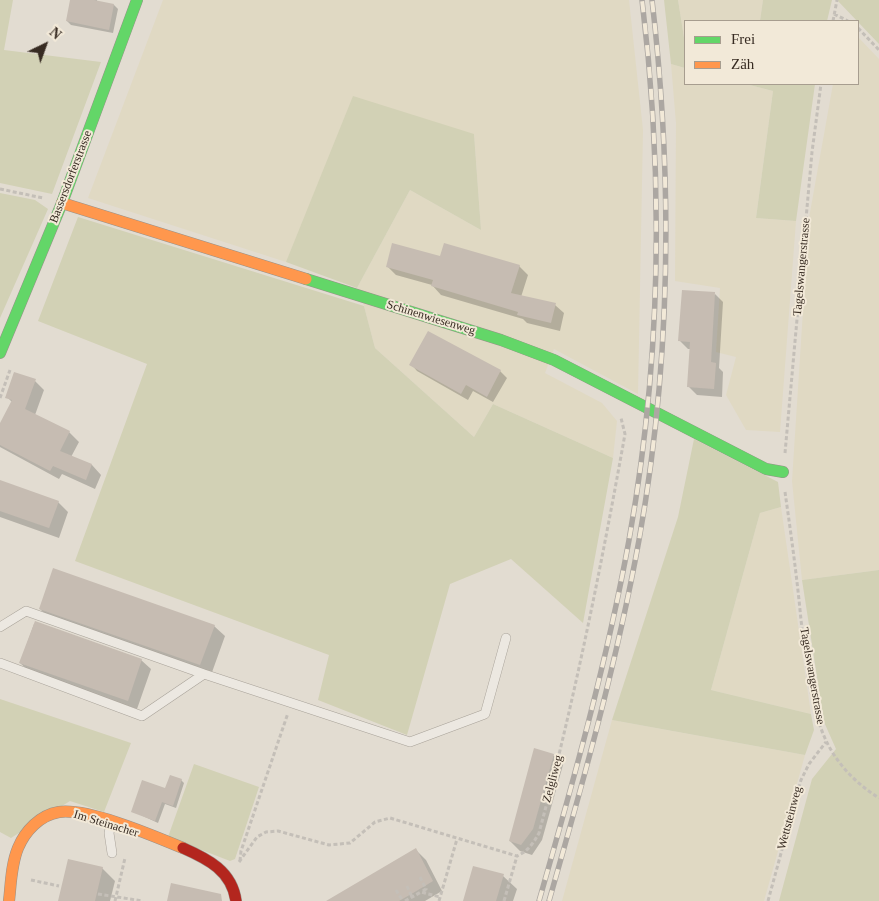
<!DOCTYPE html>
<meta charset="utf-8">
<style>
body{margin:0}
#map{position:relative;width:879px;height:901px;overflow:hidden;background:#e2dcd1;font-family:"Times New Roman",serif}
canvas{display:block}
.legend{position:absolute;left:684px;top:20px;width:175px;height:65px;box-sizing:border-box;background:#f2e9d8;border:1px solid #a79d8f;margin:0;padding:6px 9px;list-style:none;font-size:15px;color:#372b22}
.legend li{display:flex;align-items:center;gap:10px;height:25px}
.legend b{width:25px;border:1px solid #a79d8f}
.north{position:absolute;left:20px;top:20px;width:50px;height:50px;-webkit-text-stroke:4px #f2e9d8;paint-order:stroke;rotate:42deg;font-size:14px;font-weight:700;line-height:20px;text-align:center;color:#372b22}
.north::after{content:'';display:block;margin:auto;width:18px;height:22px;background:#372b22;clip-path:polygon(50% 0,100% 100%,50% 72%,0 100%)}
</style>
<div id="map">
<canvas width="879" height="901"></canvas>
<ul class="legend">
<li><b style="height:6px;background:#63d668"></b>Frei</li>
<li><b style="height:6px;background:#ff974d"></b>Zäh</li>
</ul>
<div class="north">N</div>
</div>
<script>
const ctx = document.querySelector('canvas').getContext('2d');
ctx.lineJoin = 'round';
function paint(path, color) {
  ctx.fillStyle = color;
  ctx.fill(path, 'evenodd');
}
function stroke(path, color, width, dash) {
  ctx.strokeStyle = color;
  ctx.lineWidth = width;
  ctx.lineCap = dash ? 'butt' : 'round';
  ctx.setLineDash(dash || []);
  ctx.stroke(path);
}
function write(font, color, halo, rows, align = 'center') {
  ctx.font = font + ' "Times New Roman",serif';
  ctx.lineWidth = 4;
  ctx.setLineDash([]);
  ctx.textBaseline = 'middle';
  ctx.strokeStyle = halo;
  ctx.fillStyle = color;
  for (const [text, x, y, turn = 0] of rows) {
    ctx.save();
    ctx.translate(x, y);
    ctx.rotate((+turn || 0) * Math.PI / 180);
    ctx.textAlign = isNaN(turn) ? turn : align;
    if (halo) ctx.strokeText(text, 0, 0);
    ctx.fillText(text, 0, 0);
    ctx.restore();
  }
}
paint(new Path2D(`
 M163 0H629L643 130 638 394 554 349 545 373 602 403 617 421 613 458 493 404 474 437 375 348 364 306 357 288 410 190 481 230 474 134 286 262 88 198Z
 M678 0H763L760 21H685V44Z
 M858 37 879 59V570L802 580 792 481 809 218 833 84H858Z
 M671 64 685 68V84H746L773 91 756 218 796 221 780 432 746 430 726 395 736 357 716 352 720 288 675 281 676 123Z
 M781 507 811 714 711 690 760 513Z
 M612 720 805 755 764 901H562Z`), '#e0d9c3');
paint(new Path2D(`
 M0 0H13L4 50 101 62 52 194 0 183Z
 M664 0H678L685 44V68L671 64Z
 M763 0H832L827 21H760Z
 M837 0H879V44Z
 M746 84H815L796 221 756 218 773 91Z
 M353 96 474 134 481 230 410 190 357 288 286 262Z
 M0 193 35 200 48 209 0 318Z
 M78 217 364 306 375 348 474 437 493 404 613 458 583 623 511 559 450 584 407 735 318 700 329 655 75 561 147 364 38 321Z
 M694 439 778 482 781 507 760 513 711 690 811 714 814 730 805 755 612 720 678 517Z
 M879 570V901H779L812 779 836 749 824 722 802 580Z
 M0 699 131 743 104 812 70 801 11 838 0 832Z
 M194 764 259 787 235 859 230 861 168 837Z`), '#d2d1b5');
paint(new Path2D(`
 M71 0H97V2L114 5 118 9 113 33 71 25 67 21Z
 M440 258 519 266 528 275 521 297 555 305 564 313 560 331 527 323 523 319 441 295 432 285 396 275 387 266Z
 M715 294 723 302 719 368 723 372 722 397 697 395 689 387 691 349H688L680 341Z
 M428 333 500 371 507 378 493 402 473 391 468 400 417 371 411 364Z
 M35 381 44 390 35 415 69 432 79 442 71 457 92 465 101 475 95 489 62 474 59 479 0 447V425L12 402 7 397Z
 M0 481 58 502 68 512 59 538 0 517Z
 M40 609 214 626 225 636 211 675 50 619Z
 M34 624 141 660 151 669 137 709 30 672 20 663Z
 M553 755 563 765 542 840 532 855 520 851 510 841Z
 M181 780 184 783 176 808 165 804 158 823 132 811Z
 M416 850 426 860 442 891 425 901H328Z
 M102 868 115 881 110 901H59Z
 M503 876 517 889 513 901H465Z`), '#0003');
paint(new Path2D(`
 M70 0H94L114 4 109 30 66 21Z
 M392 243 440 256 444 243 520 265 511 293 556 303 551 323 517 315 518 312 431 286 433 280 386 267Z
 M682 290 715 292 711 362 716 363 714 389 687 387 690 342 678 341Z
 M428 331 501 370 487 397 466 385 461 394 409 365Z
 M14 372 36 379 25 409 70 431 60 451 92 464 86 480 53 466 50 471 0 445V423L12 400 5 398Z
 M0 480 59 501 49 528 0 511Z
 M53 568 215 625 200 665 39 609Z
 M35 621 142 659 128 701 19 663Z
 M534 748 554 754 533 829 521 845 509 841Z
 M170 775 182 779 173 806 162 802 155 821 131 812 142 780 165 788Z
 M416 848 433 881 413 893 399 901H326Z
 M68 859 103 867 95 901H58Z
 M473 866 504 874 496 901H463Z
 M171 883 221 894 222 901H167Z`), '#c6bcb2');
const lane = new Path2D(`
 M0 627 26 611 204 674
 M0 663 142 716 204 674 410 742 485 714 506 638
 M111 824 109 833 112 853`);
const fast = new Path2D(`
 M306 279 501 340 554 360 766 469 783 472
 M0 353 62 203 137 0`);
const slow = new Path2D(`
 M62 203 306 279
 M9 901C11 884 11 865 18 848 25 831 40 815 59 812 89 808 154 836 183 848`);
const jam = new Path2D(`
 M183 848C208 859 232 871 236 901`);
stroke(lane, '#a8a299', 10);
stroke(fast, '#98918a', 12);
stroke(slow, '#98918a', 12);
stroke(jam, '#98918a', 12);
stroke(new Path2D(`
 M834 14 848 21
 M833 21 837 0
 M858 28 879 50
 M0 189 43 198
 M0 398 10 370
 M785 453 812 152 821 84
 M785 492C791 534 797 577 801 620 806 658 809 701 824 736 835 762 855 783 879 798
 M240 861 241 851 288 713
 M239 862 257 837 266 832 278 831 329 845 350 843 375 822 390 818 517 856C528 851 533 844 539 833 574 702 601 568 625 434L621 418
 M420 877 426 889 421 892
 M31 880 59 886
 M407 886 412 897
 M396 890 403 901
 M98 894 143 901
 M115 901 125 858
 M405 901 421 892 440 897
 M439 901 457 839
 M504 901 517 856
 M768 901 801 780 809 764 826 742`), '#c4bfb8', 3, [4, 2.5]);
stroke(lane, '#ece8e1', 9);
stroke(fast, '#63d668', 11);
stroke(slow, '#ff974d', 11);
stroke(jam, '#b3261e', 11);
const rail = new Path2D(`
 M539 901C573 782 607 662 629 540 661 362 664 179 642 0
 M549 901C583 782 617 662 639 540 671 362 673 179 652 0`);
stroke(rail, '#aca7a2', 5.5);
stroke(rail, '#f2e9d8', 4, [11]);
write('12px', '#372b22', '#f2e9d8', [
 ["Bassersdorferstrasse",71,177,-69],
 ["Tagelswangerstrasse",802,267,-85],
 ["Schinenwiesenweg",431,318,17],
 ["Tagelswangerstrasse",812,676,80],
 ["Zelgliweg",553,779,-75],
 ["Wettsteinweg",790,818,-75],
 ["Im Steinacher",106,824,17]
]);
</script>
